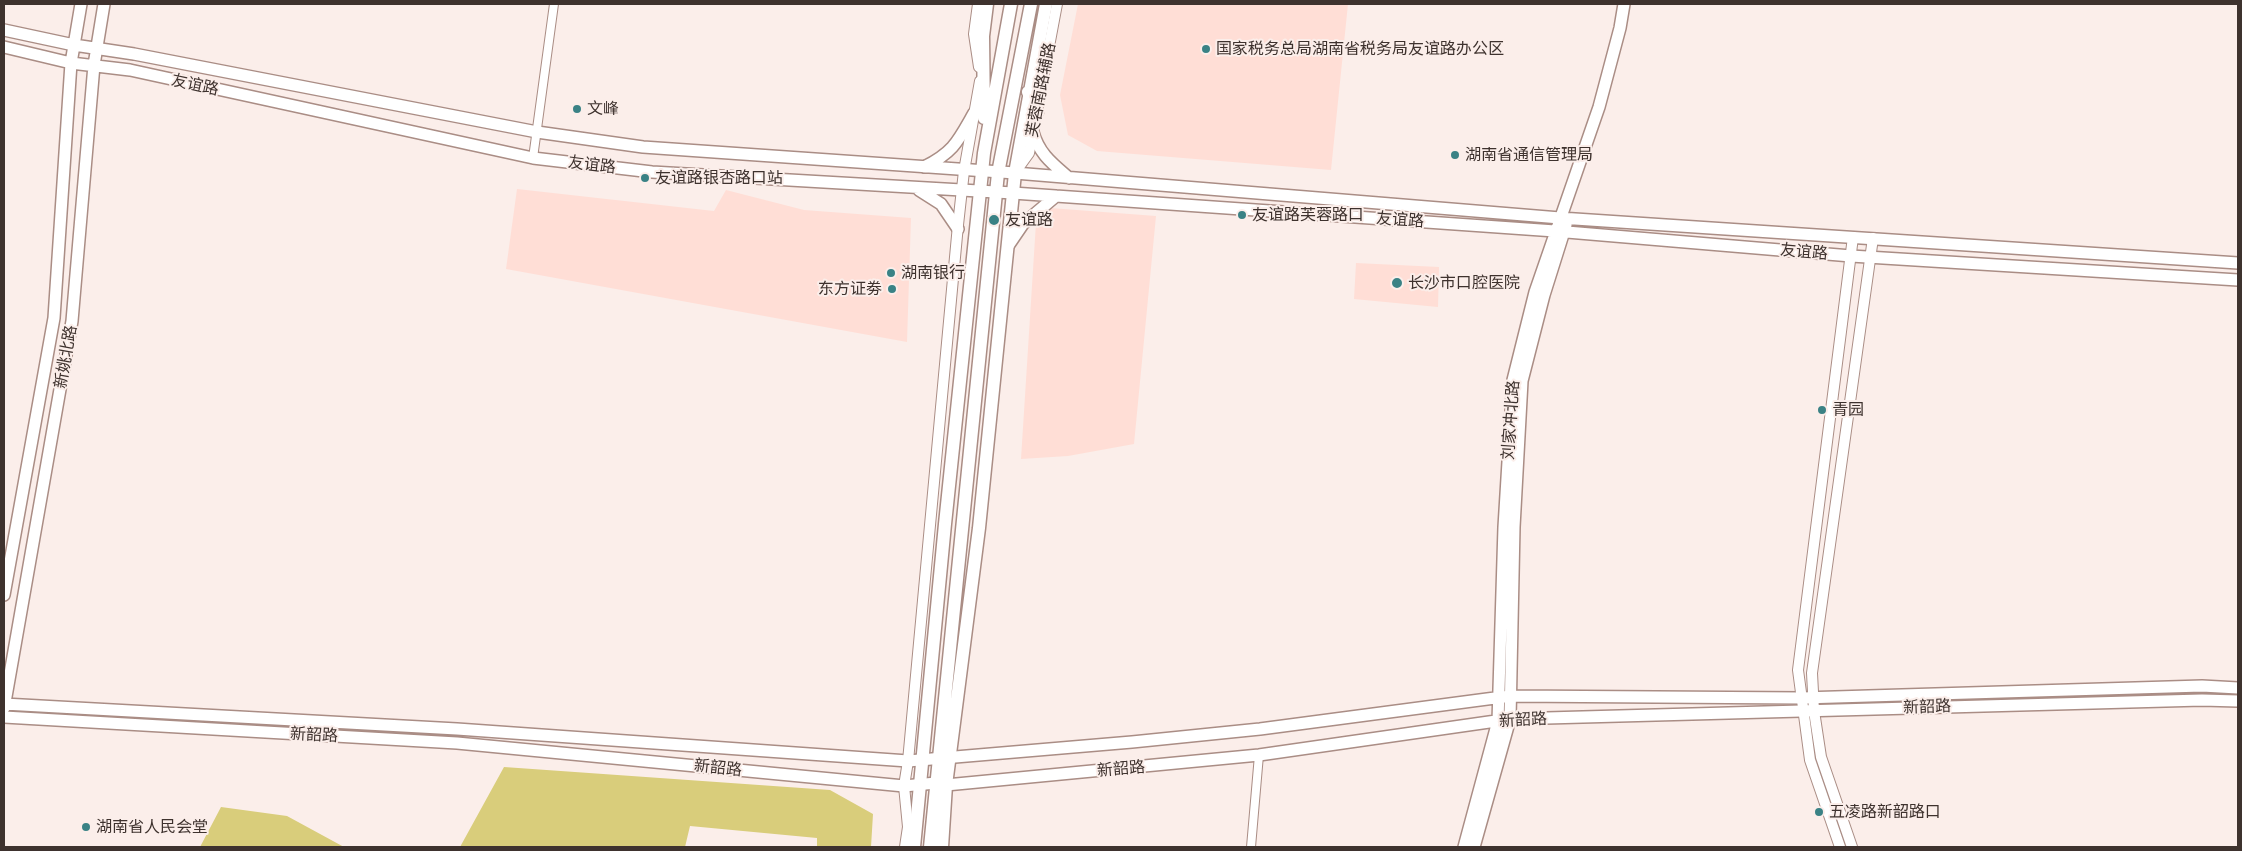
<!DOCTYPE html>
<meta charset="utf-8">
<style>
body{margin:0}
#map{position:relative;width:2242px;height:851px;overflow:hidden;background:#fbeeea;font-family:"Crimson Pro",serif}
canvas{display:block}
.frame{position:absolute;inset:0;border:5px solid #3e322e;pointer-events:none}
</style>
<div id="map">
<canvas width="2242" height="851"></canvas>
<div class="frame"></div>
</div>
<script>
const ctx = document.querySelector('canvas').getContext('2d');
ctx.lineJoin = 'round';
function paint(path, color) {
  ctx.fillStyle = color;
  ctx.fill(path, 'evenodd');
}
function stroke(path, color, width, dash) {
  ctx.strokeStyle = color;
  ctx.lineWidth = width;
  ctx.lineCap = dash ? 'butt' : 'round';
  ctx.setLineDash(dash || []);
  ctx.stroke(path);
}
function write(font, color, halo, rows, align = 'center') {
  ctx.font = font + ' "Crimson Pro","Noto Sans SC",serif';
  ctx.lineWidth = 4;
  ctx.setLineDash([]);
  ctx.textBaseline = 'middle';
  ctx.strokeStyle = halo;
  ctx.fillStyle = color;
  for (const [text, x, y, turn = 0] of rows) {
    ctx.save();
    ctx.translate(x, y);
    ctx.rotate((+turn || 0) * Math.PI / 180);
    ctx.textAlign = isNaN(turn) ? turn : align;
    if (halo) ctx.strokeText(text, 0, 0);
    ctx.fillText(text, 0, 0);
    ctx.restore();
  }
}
paint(new Path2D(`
 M1078 4H1348L1331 170 1097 151 1068 135 1060 95Z
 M517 189 714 211 726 190 804 210 911 218 907 342 506 269Z
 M1037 207 1156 216 1134 444 1068 456 1021 459Z
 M1356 263 1439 267 1438 307 1354 299Z`), '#ffded6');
paint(new Path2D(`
 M504 767 830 790 873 814 871 847H817V838L690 826 685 847H460Z
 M221 807 287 816 344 847H200Z`), '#d9cd7b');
const minor = new Path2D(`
 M533 158 554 4
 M1251 847 1259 755`);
const tertiary = new Path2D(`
 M978 4 974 34 979 67
 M1016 171 1029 153 1057 4
 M905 847 908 827 904 786 908 761 958 225 964 171 980 81
 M1840 847 1810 760 1798 670 1853 237
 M1852 847 1821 757 1814 711 1812 673 1873 238`);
const secondary = new Path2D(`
 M4 30 74 45 134 54 537 132 643 147 1015 173 1560 218 2238 263
 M4 47 71 63 130 70 533 158 652 172 1013 193 1555 231 1851 256 2238 280
 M1033 132C1039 154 1053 164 1069 178
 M924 167C954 152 958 141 974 113
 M919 190 941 204 958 229
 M1008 246 1023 224 1056 196
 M4 595 54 318 71 63 81 4
 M4 704 457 729 908 761 1132 742 1260 729 1510 696 1802 698 2202 686 2238 688
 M4 708 72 321 94 65 104 4
 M4 717 457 743 904 786 936 783 946 785 1259 755 1510 719 2202 700 2238 701
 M1464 847 1498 721 1504 527 1513 380 1535 292 1599 107 1620 28 1624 4
 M1474 847 1510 719 1514 527 1522 381 1544 295 1566 225`);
const primary = new Path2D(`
 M1028 92 1037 112
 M984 118 983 36 987 4
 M914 847 945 524 984 153 1011 4
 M930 847 998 173 1031 4
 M942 847 946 785 979 528 1015 173 1046 4`);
stroke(minor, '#aa8d85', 10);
stroke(tertiary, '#aa8d85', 12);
stroke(secondary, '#aa8d85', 14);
stroke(primary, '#aa8d85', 15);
stroke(minor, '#fff', 8);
stroke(tertiary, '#fff', 10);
stroke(secondary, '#fff', 11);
stroke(primary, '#fff', 12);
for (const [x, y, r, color] of [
 [1206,49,5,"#3a8285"],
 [577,109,5,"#3a8285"],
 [1455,155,5,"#3a8285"],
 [645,178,5,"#3a8285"],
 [1242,215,5,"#3a8285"],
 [994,220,6,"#3a8285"],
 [891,273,5,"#3a8285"],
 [1397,283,6,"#3a8285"],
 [892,289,5,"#3a8285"],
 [1822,410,5,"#3a8285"],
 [1819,812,5,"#3a8285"],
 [86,827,5,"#3a8285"]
]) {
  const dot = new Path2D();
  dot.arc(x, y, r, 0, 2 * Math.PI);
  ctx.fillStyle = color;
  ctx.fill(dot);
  stroke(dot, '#fbeeea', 2);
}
write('16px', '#3e322e', '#fbeeea', [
 ["国家税务总局湖南省税务局友谊路办公区",1216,49],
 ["文峰",587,109],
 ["湖南省通信管理局",1465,155],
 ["友谊路银杏路口站",655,178],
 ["友谊路芙蓉路口",1252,215],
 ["友谊路",1005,220],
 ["湖南银行",901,273],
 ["长沙市口腔医院",1408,283],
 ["东方证劵",882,289,"right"],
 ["青园",1832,410],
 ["五凌路新韶路口",1829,812],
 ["湖南省人民会堂",96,827]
], 'left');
write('16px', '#3e322e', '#fbeeea', [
 ["友谊路",195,85,12],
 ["芙蓉南路辅路",1041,90,-79],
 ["友谊路",592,165,7],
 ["友谊路",1400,220,4],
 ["友谊路",1804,252,5],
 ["新姚北路",66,357,-80],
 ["刘家冲北路",1511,420,-86],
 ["新韶路",1927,707,-2],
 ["新韶路",1523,720,-3],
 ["新韶路",314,735,3],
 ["新韶路",718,768,6],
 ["新韶路",1121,769,-5]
]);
</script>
